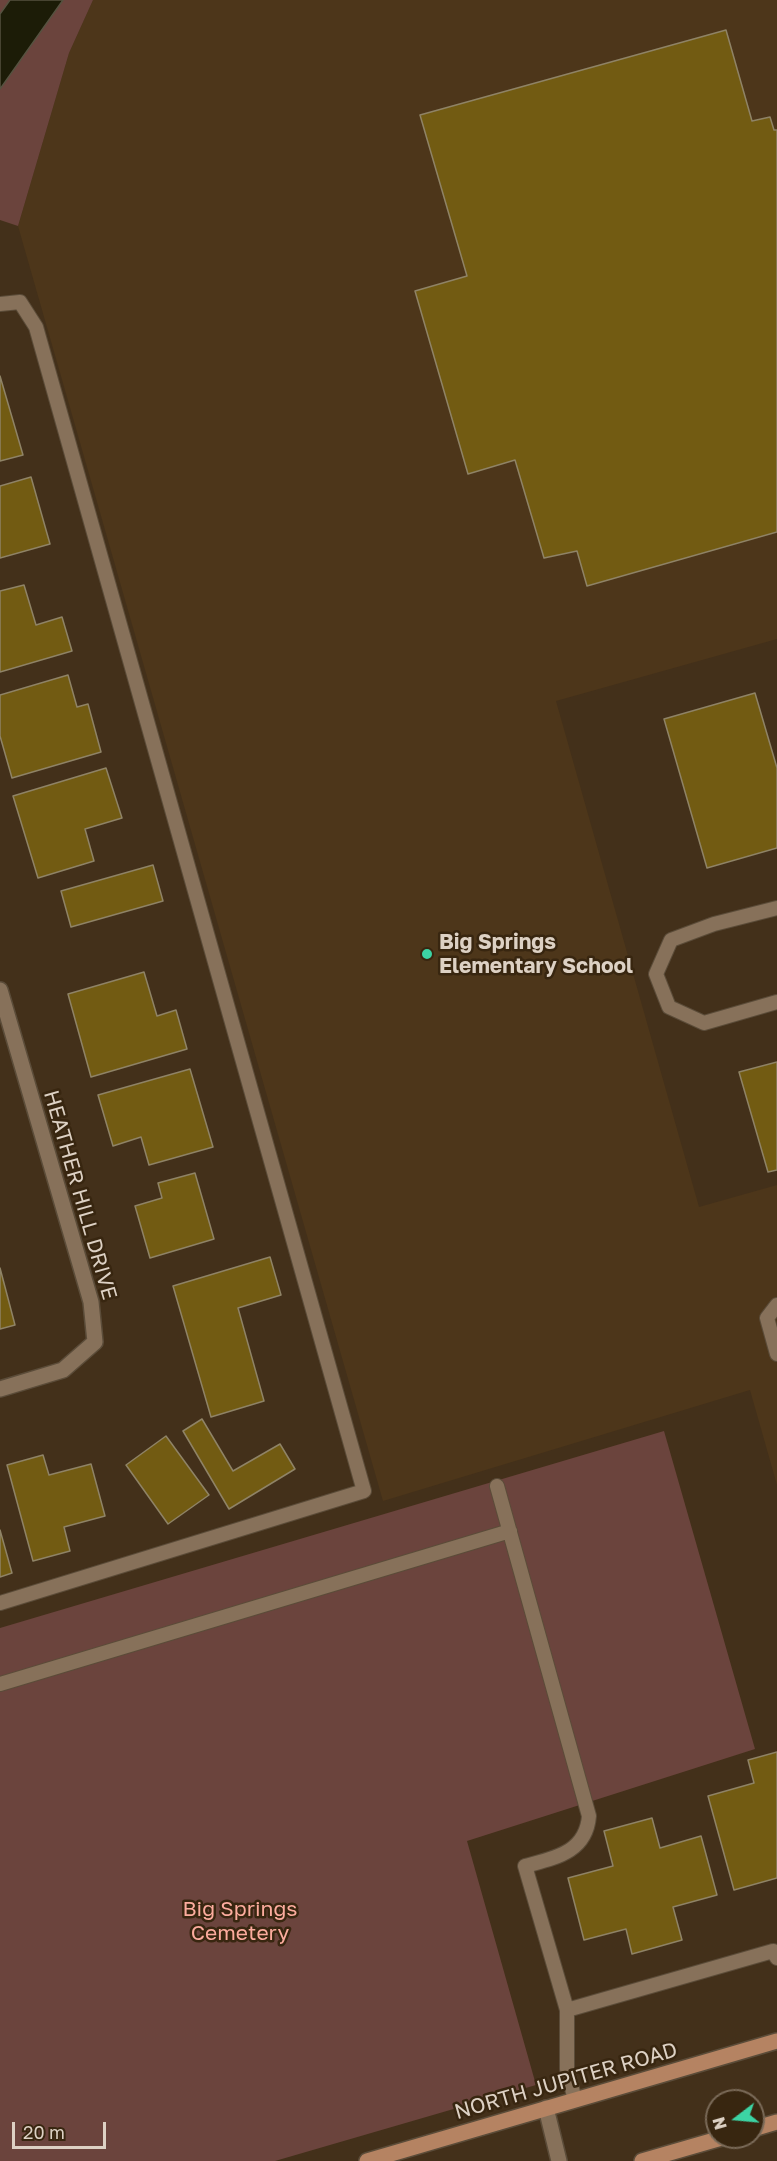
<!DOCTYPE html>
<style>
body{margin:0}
#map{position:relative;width:777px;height:2161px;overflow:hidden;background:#43301a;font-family:"Golos Text",sans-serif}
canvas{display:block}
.north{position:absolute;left:705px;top:2089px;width:60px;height:60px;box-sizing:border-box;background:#382610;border:2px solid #7a6a58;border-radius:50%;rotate:254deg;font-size:16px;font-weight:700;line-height:24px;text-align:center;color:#ddd1c4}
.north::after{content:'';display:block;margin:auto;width:21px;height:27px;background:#3cd4a4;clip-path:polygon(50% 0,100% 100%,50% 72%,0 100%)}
.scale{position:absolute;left:12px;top:2122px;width:94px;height:27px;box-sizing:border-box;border:3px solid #ddd1c4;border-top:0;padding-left:8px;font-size:18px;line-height:21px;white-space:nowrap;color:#ddd1c4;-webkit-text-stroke:4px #382610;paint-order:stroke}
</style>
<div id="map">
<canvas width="777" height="2161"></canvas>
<div class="north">N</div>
<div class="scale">20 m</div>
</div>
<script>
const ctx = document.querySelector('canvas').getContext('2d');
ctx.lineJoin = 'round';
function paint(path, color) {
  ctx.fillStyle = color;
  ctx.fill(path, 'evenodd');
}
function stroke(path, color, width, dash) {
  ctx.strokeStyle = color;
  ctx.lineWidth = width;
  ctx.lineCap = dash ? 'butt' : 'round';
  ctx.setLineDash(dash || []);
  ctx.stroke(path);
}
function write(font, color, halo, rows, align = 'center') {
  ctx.font = font + ' "Golos Text",sans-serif';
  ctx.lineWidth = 5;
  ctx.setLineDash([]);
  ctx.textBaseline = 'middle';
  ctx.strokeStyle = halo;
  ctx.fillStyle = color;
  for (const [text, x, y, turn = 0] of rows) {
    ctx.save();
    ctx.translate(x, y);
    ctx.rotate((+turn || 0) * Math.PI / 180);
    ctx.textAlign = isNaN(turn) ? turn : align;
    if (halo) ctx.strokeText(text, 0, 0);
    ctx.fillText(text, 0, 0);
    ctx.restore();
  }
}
paint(new Path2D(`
 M93 0H777V639L556 701 699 1207 777 1185V1485L750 1390 383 1501 18 226 69 53Z`), '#4d361a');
paint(new Path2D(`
 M0 0H93L69 53 18 226 0 220Z
 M664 1431 755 1749 467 1841 536 2085 275 2161H0V1628Z`), '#6b443d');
const water = new Path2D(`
 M10 0H63L0 89V14Z`);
paint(water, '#1c1c07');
stroke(water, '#565240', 1.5);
const building = new Path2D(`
 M726 30 752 121 770 117 774 130H777V532L587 586 577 551 544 558 515 460 468 474 415 291 467 276 420 115Z
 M0 376 23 455 0 461Z
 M31 477 50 544 0 558V486Z
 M24 585 36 625 62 617 72 651 0 672V591Z
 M68 675 77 707 88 704 101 752 12 778 0 736V695Z
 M755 693 777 768V848L707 868 664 719Z
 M106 768 122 818 85 829 94 861 38 878 13 796Z
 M153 865 163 901 71 927 61 891Z
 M144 972 157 1016 176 1010 187 1049 91 1077 68 994Z
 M777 1062V1170L768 1172 739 1072Z
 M190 1069 213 1147 149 1165 141 1137 113 1146 98 1095Z
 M195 1173 214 1239 150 1258 135 1206 162 1198 158 1183Z
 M270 1257 281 1295 238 1308 264 1401 211 1417 173 1286Z
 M0 1268 15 1325 0 1329Z
 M202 1419 233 1471 280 1444 295 1469 229 1509 183 1431Z
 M166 1436 209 1495 168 1524 126 1465Z
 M43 1455 49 1475 91 1464 105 1516 64 1527 70 1551 33 1561 7 1465Z
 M0 1530 12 1573 0 1577Z
 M777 1752V1878L734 1890 708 1796 754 1783 748 1760Z
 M652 1818 660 1848 701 1836 717 1895 673 1907 682 1940 632 1954 626 1929 584 1940 568 1878 613 1866 604 1831Z`);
paint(building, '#725b12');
stroke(building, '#8f8366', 1.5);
const service = new Path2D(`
 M0 304 20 302 36 327 364 1491 0 1603
 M777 908 714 924 671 940 656 974 669 1007 704 1023 777 1002
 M777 1305 767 1318 777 1354
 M497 1486 589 1816C586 1853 554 1858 525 1866L567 2010
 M0 1684 510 1531
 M575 2100 567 2069V2010L773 1951 777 1958`);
const minor = new Path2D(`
 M0 990 91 1302 95 1342 63 1370 0 1389
 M546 2108 559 2161`);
const primary = new Path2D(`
 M753 2129 777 2122
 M367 2161 777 2041
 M642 2161 725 2137`);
stroke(service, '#5b4c39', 16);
stroke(minor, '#5b4c39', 18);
stroke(primary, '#5b4c39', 18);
stroke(service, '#87715a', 14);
stroke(minor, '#87715a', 15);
stroke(primary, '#b58362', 15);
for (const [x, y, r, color] of [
 [427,954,6,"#3cd4a4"]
]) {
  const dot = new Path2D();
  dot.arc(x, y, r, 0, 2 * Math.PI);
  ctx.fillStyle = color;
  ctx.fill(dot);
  stroke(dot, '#382610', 2);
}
write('bold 21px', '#ddd1c4', '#382610', [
 ["Big Springs",439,942],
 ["Elementary School",439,966]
], 'left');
write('21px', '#ddd1c4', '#382610', [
 ["HEATHER HILL DRIVE",80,1195,74],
 ["NORTH JUPITER ROAD",566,2081,-16]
]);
write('21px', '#fcac9e', '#382610', [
 ["Big Springs",240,1909],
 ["Cemetery",240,1933]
]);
</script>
